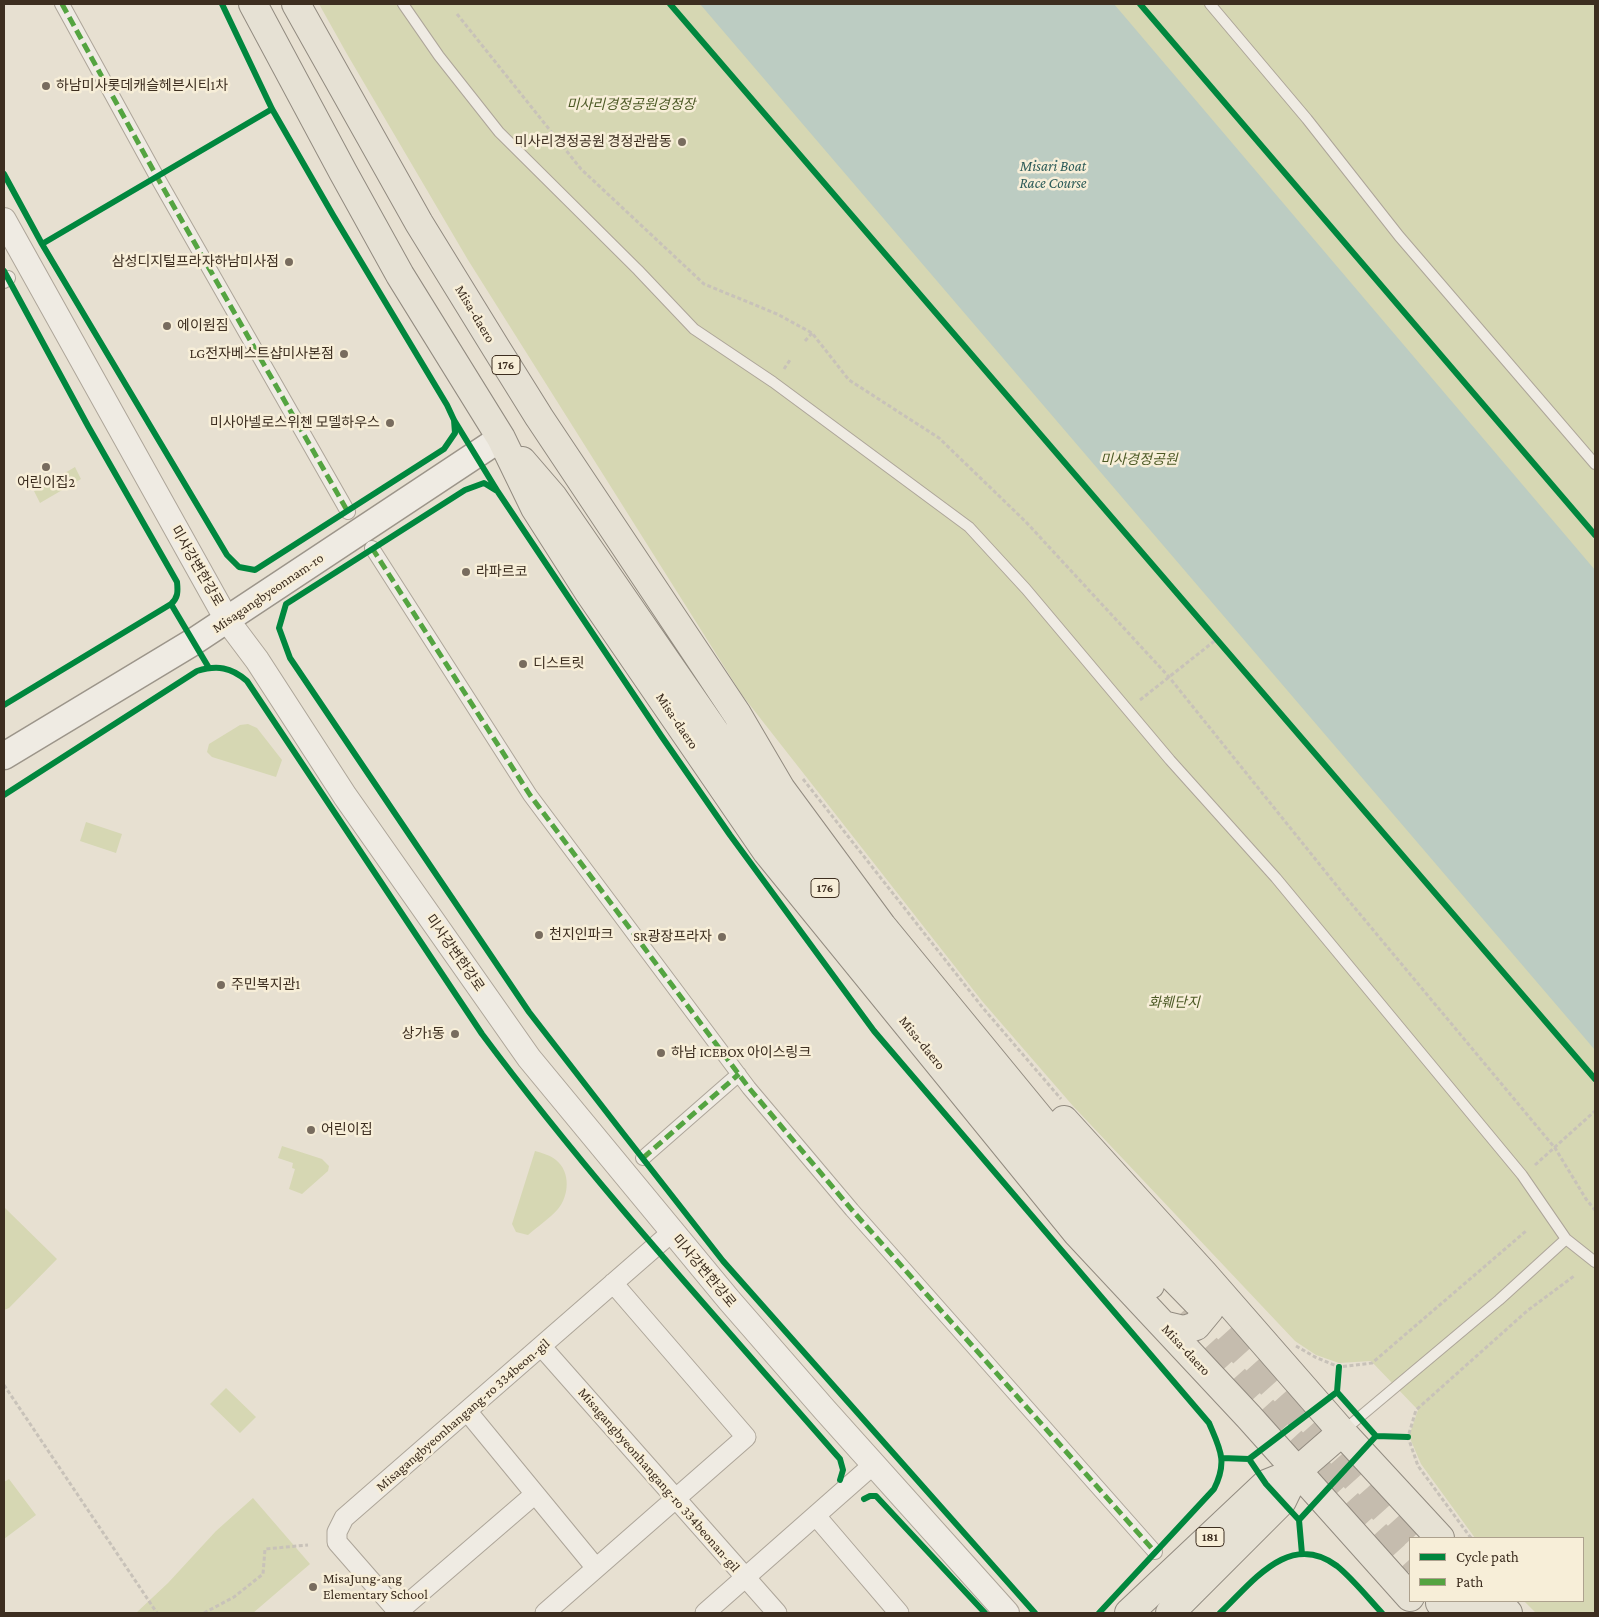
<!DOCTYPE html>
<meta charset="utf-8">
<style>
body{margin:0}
#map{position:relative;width:1599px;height:1617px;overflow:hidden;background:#e7e0d1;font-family:"Crimson Pro",serif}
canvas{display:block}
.frame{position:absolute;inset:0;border:5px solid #3d2e20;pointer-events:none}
.legend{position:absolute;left:1409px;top:1537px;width:175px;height:65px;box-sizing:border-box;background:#f7eed8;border:1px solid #ada18e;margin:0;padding:6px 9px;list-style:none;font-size:15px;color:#3d2e20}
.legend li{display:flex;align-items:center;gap:10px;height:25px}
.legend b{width:25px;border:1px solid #ada18e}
</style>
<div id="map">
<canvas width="1599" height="1617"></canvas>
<div class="frame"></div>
<ul class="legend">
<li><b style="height:6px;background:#00873e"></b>Cycle path</li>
<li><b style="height:6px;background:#54a441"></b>Path</li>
</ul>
</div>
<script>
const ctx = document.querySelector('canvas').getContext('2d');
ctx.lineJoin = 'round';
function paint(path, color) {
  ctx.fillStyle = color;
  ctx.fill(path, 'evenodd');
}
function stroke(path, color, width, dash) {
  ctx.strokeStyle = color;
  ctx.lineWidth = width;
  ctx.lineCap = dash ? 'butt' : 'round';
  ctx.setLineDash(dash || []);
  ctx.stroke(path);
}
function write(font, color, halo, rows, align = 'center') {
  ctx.font = font + ' "Crimson Pro","Noto Sans KR",serif';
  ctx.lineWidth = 5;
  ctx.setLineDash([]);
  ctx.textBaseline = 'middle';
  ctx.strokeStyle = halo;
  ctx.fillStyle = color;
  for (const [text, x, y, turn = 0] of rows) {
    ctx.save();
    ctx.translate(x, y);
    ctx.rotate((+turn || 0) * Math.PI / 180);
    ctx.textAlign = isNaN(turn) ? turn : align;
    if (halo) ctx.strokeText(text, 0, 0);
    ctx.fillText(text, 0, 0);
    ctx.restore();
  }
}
paint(new Path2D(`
 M319 4H1595V1613H1536L1524 1601H1583V1538H1475L1421 1464 1409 1436 1418 1410 1371 1361 1339 1363 1316 1355 1295 1341 1073 1106 982 1001 742 695 468 260 347 54Z
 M75 467 81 479 40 503 34 491Z
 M248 724 257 728 282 760 276 777 212 757 207 752 209 744 240 725Z
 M86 822 122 834 116 853 80 841Z
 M282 1146 322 1159 329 1166 328 1171 302 1194 289 1189 295 1169 292 1168 293 1163 278 1158Z
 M535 1151C542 1153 550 1155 556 1160 571 1172 569 1196 558 1209 549 1219 537 1227 528 1235L516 1232 512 1224Z
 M5 1208 57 1259 9 1308 4 1310V1210Z
 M226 1388 256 1417 240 1433 210 1404Z
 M9 1479 36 1515 4 1539V1482Z
 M253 1498 310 1564 253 1613H136L168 1583 216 1531Z`), '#d6d7b3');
paint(new Path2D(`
 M700 4H1114L1595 570V1050Z`), '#bcccc2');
stroke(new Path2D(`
 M1197 1302 1410 1540
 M1178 1316 1410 1571`), '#c5bcae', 28, [28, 14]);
const service = new Path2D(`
 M403 4 439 56 499 132 638 270 694 329 773 382 969 527 1026 589 1170 760 1276 878 1522 1175 1566 1239 1595 1262
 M1210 4 1307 119 1399 236 1595 464
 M1343 1431 1499 1300 1566 1239`);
const pedestrian = new Path2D(`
 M62 4 157 177 348 512
 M4 281 8 278
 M372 548 530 795 749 1088 852 1210 1155 1552
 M643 1158 739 1074`);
const minor = new Path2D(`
 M541 1346 777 1613
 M467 1411 596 1568
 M816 1516 899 1613
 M398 1612 535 1494
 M399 1613 337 1542V1532L344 1518 672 1232
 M545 1613 746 1437 613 1283
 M705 1613 874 1464`);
const tertiary = new Path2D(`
 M4 220 227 620 257 660 345 796 529 1058 729 1300 824 1409 1007 1613`);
const secondary = new Path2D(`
 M4 756 193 642 501 438`);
const primary = new Path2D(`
 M253 4 343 172 400 275 501 438 535 508 588 591 767 852 1077 1233 1249 1417 1410 1597
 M296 4 419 223 496 348 539 417 737 714 781 789 882 926 1156 1260 1197 1302
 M522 461 553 497 786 835 869 946 1150 1285
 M1064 1120 1204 1274 1342 1432 1440 1538
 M1163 1325 1184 1330 1196 1326 1210 1309 1211 1295 1208 1287
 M1465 1601 1477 1613
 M1497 1601 1508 1613
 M1440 1603 1449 1613
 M1129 1613 1266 1484 1296 1472 1342 1432
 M1170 1613 1282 1501 1296 1472`);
stroke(service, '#ada599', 12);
stroke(pedestrian, '#ada599', 16);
stroke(minor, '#ada599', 21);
stroke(tertiary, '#ada599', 26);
stroke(secondary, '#9c958a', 29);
stroke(primary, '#928b80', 30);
stroke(new Path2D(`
 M457 14 581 169 704 284 777 314 812 333 849 380 939 438 1026 522 1169 677 1349 901 1555 1148 1586 1199 1595 1210
 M805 341 812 333
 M784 369 790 360
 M1140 700 1217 639
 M803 779 983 1008 1061 1099
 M1535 1165 1595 1111
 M1296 1346 1315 1357 1339 1367 1372 1363 1526 1231
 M4 1385 157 1613
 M1471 1538 1418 1466 1408 1437 1416 1410 1527 1311 1574 1276
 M204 1613 234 1597 263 1574 265 1549 308 1545`), '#c8c2b9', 3, [4, 2.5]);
stroke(service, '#efebe3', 10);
stroke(pedestrian, '#efebe3', 14);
stroke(minor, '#efebe3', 19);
stroke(tertiary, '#efebe3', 24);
stroke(secondary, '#efebe3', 26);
stroke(primary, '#e6e1d4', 28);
stroke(new Path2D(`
 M62 4 157 177 348 512
 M372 548 530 795 749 1088 852 1210 1155 1552
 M643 1158 739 1074`), '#54a441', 5, [10, 5]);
stroke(new Path2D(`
 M222 4 272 109 333 215 447 405 454 420 498 492 662 737 730 835 874 1031 1209 1423C1220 1449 1228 1461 1214 1489L1099 1613
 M670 4 1595 1079
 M1140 4 1595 535
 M4 174 42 244 227 555 239 567 255 570 444 449 455 433 454 420
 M42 244 272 109
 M4 271 88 426 177 582C178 592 178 598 171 604L4 705
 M497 491 484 483 465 490 286 604 279 628 290 658 529 1012 622 1132 723 1261 1035 1613
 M171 604 209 668
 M4 795 197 671C217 665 231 667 247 681L482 1034C593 1183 718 1319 840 1459L843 1470 840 1480
 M1339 1367 1337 1392 1376 1436 1408 1437
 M1222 1458 1249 1459 1337 1392
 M1249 1459 1266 1484 1299 1520 1302 1554
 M864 1499 870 1496H876L985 1613
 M1299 1520 1376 1436
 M1220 1613C1252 1583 1289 1530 1337 1566 1352 1578 1369 1599 1382 1613`), '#00873e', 6);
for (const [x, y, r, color] of [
 [46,86,5,"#786c5e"],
 [682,142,5,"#786c5e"],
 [289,262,5,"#786c5e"],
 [167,326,5,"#786c5e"],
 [344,354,5,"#786c5e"],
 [390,423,5,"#786c5e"],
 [46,467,5,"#786c5e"],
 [466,572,5,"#786c5e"],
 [523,664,5,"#786c5e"],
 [539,935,5,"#786c5e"],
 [722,937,5,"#786c5e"],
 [221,985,5,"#786c5e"],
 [455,1034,5,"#786c5e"],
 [661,1053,5,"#786c5e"],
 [311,1130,5,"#786c5e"],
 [313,1587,5,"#786c5e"]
]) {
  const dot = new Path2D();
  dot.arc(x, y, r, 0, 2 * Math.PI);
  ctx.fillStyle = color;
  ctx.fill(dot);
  stroke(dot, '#f7eed8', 2);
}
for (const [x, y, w] of [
 [506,365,28],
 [825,888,28],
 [1210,1537,28]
]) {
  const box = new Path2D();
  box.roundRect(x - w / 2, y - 9.5, w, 19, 4);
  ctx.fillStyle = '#f7eed8';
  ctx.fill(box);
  stroke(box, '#3d2e20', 1);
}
write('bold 12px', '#3d2e20', null, [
 ["176",506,365],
 ["176",825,888],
 ["181",1210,1537]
]);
write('14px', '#3d2e20', '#f7eed8', [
 ["하남미사롯데캐슬헤븐시티1차",56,86],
 ["미사리경정공원 경정관람동",672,142,"right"],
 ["삼성디지털프라자하남미사점",279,262,"right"],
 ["에이원짐",177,326],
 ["LG전자베스트샵미사본점",334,354,"right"],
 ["미사아넬로스위첸 모델하우스",380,423,"right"],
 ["어린이집2",46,483,"center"],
 ["라파르코",476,572],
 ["디스트릿",533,664],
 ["천지인파크",549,935],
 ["SR광장프라자",712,937,"right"],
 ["주민복지관1",231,985],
 ["상가1동",445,1034,"right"],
 ["하남 ICEBOX 아이스링크",671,1053],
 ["어린이집",321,1130],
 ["MisaJung-ang",323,1579],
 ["Elementary School",323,1595]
], 'left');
write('italic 14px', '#4d5a26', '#f7eed8', [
 ["미사리경정공원경정장",631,105],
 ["미사경정공원",1139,460],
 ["화훼단지",1174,1003]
]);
write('14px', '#3d2e20', '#f7eed8', [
 ["Misa-daero",475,314,59],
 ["미사강변한강로",197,566,60],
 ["Misagangbyeonnam-ro",268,593,-34],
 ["Misa-daero",677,721,56],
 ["미사강변한강로",455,953,55],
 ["Misa-daero",922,1043,51],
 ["미사강변한강로",704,1271,50],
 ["Misa-daero",1186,1350,47],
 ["Misagangbyeonhangang-ro 334beon-gil",463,1415,-41],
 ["Misagangbyeonhangang-ro 334beonan-gil",659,1480,49]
]);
write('italic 15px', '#2f5d5a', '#f7eed8', [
 ["Misari Boat",1053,166],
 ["Race Course",1053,183]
]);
</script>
